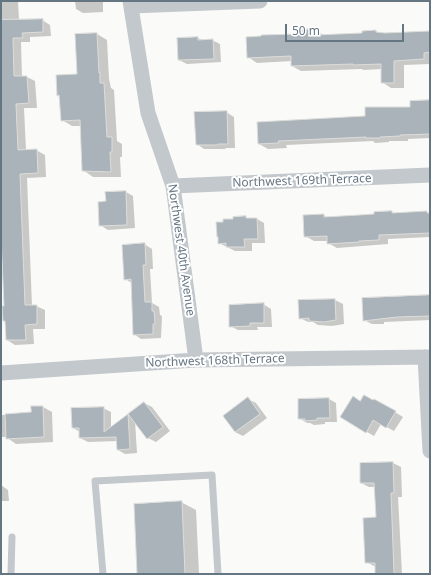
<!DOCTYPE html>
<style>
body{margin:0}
#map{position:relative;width:431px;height:575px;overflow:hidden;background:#fafaf8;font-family:"Noto Sans",sans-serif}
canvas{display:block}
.frame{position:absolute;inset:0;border:2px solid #657683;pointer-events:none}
.scale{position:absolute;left:285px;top:24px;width:119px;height:18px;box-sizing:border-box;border:2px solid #657683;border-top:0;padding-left:5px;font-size:12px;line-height:14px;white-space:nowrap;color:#657683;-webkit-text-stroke:3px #fff;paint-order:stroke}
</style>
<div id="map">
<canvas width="431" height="575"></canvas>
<div class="frame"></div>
<div class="scale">50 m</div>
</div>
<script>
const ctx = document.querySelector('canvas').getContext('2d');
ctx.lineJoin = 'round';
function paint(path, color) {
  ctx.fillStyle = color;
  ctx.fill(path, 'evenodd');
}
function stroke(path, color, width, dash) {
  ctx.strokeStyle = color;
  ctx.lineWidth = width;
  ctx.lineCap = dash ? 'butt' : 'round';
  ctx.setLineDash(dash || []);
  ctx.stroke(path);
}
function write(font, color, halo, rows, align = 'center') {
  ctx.font = font + ' "Noto Sans",sans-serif';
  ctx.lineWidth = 4;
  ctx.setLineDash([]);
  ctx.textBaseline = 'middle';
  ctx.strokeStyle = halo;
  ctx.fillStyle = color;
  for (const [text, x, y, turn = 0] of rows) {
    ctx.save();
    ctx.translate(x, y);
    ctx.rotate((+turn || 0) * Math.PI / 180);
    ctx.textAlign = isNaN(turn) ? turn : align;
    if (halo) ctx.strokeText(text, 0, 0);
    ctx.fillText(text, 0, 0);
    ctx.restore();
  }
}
paint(new Path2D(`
 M1 1H18L19 20H42L50 25 51 36 30 37V42H21L22 77H27L35 81 37 108H24L26 150H36L45 155 46 177 27 178 32 306H36L45 310V329H33L34 344 15 345 7 340 6 322 4 321 5 307 1 218Z
 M75 1H103V12L83 13 76 9Z
 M315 30 324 35 363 34 376 31 379 33 430 32V64L404 65V88H391L382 82V69L364 70 361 69 301 71 292 66V61L257 63 248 57 300 34Z
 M97 34 107 40 109 79 111 88 114 90 117 141 122 144V157H120L121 177H93L83 170 81 126H72L62 120 60 96 58 95 78 75Z
 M198 38 202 40H212L220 44 221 62 187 64 179 60Z
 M430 101V138L408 139V141H389V142L375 143 373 141 286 145 287 148 268 149 259 144 411 108Z
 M226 112 234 117 235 148H225L226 149H204L197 144Z
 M126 192 133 196 135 228 108 230 100 225 107 202Z
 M392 212 395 214 427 212 430 214V237L388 239V244L337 248 328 243V241H314L305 236 324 215 327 218 359 216Z
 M257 219 264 223 265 243H252V251H235L219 243Z
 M144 244 152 249 153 269H150L152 303 159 307 160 315 162 316 161 338 141 339 134 334 132 283 125 279Z
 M430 296V320L384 322V324H372L364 320Z
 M335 300 343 304 344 324 332 326 318 325 313 322H308L300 318 299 301Z
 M263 304 271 309 272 327H257L258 330H238L230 326Z
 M248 399 256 403 267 418 243 436 235 432 224 417Z
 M329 399 336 403 337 422H325V424L314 425 310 423H307L299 418Z
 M375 400 403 417 394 431 381 424 374 436 341 417 361 402 377 404Z
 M144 403 152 407 170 431 156 442 148 438 135 421 137 453 125 454 118 450V441L88 442 80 438V432L73 428 103 408 111 412V428L128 415 132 418Z
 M43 407 52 412 53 442 16 444 6 437H1V415H20L32 413Z
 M393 463 401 467 402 497H398L402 574H376V567L366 562 377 518 375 487H369L361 483Z
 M1 485 8 490 9 501H1Z
 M181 502 196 510 199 574H138Z`), '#0003');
const building = new Path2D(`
 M43 19V32L22 33 23 38H13L14 76H27L29 103 16 104 18 150 37 149 38 173 20 174 25 305H37V324L25 325 26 340H6L5 321H3L2 306H4L1 235V20Z
 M299 29H315L316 35 362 33V31L376 30V32L385 33 430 31V52L424 53V59L394 61V83H381V64L353 65V64L291 66V56L247 58 246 37 261 36V35L299 34Z
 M97 33 99 73 100 72V83H104L107 137H112V152H110L111 172 82 171 80 120 61 121 59 95 57 96 56 75 77 74 75 34Z
 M198 37V40L213 39 214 59 178 60 177 38Z
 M430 100V134L400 135V136L380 137V138H366V137L278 141 279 143 258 144 257 122 365 116V107H410V101Z
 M227 111 228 144H218V145H196L194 112Z
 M126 191 127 225 99 226 98 202 106 201 105 192Z
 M392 211V213L427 211V213H430V233L379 235V240L359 241V242L327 244V236L304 237 303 215 324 214V217L359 215 374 214V212Z
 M246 216V218H257L258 239H244L245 247H226V243L218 244V237H217L216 222H223V219H233V217Z
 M145 243 146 265H143L145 302H152V311H154L155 324H153V334L133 335 131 279 124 280 122 245Z
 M430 295V316L397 317 363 321 362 298Z
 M335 299 336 320 324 322 309 321V318L299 319 298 300Z
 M264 303V323H250V326L229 327V305Z
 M364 395 373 400 374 399 396 411 386 428 373 420 366 433 340 417 353 396 360 401Z
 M248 397 260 414 235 432 223 416Z
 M329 398 330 418H317V420L305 421V419H298V399Z
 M144 402 163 427 147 439 128 414Z
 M31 406H43L44 437 6 439 5 414 31 412Z
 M104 407V432L128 414 130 449 117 450 116 437 79 438V428H72L71 408Z
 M393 462 394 493H391L394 574H375V563H365L363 518 376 517 374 483H360V463Z
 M182 501 185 574H137L134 504Z`);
paint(building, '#aab3b9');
stroke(building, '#dcdcda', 1);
stroke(new Path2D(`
 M11 574 12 537
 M103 574 95 481 212 475 218 574`), '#c3c8cc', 7);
stroke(new Path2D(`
 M130 1 148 113 173 186 196 360
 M131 6 260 1
 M173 186 430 175
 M425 357 430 451
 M1 373 196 360 430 357`), '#c3c8cc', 15);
write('12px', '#657683', '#fff', [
 ["Northwest 169th Terrace",302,181,-2],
 ["Northwest 40th Avenue",181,250,82],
 ["Northwest 168th Terrace",215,361,-2]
]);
</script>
